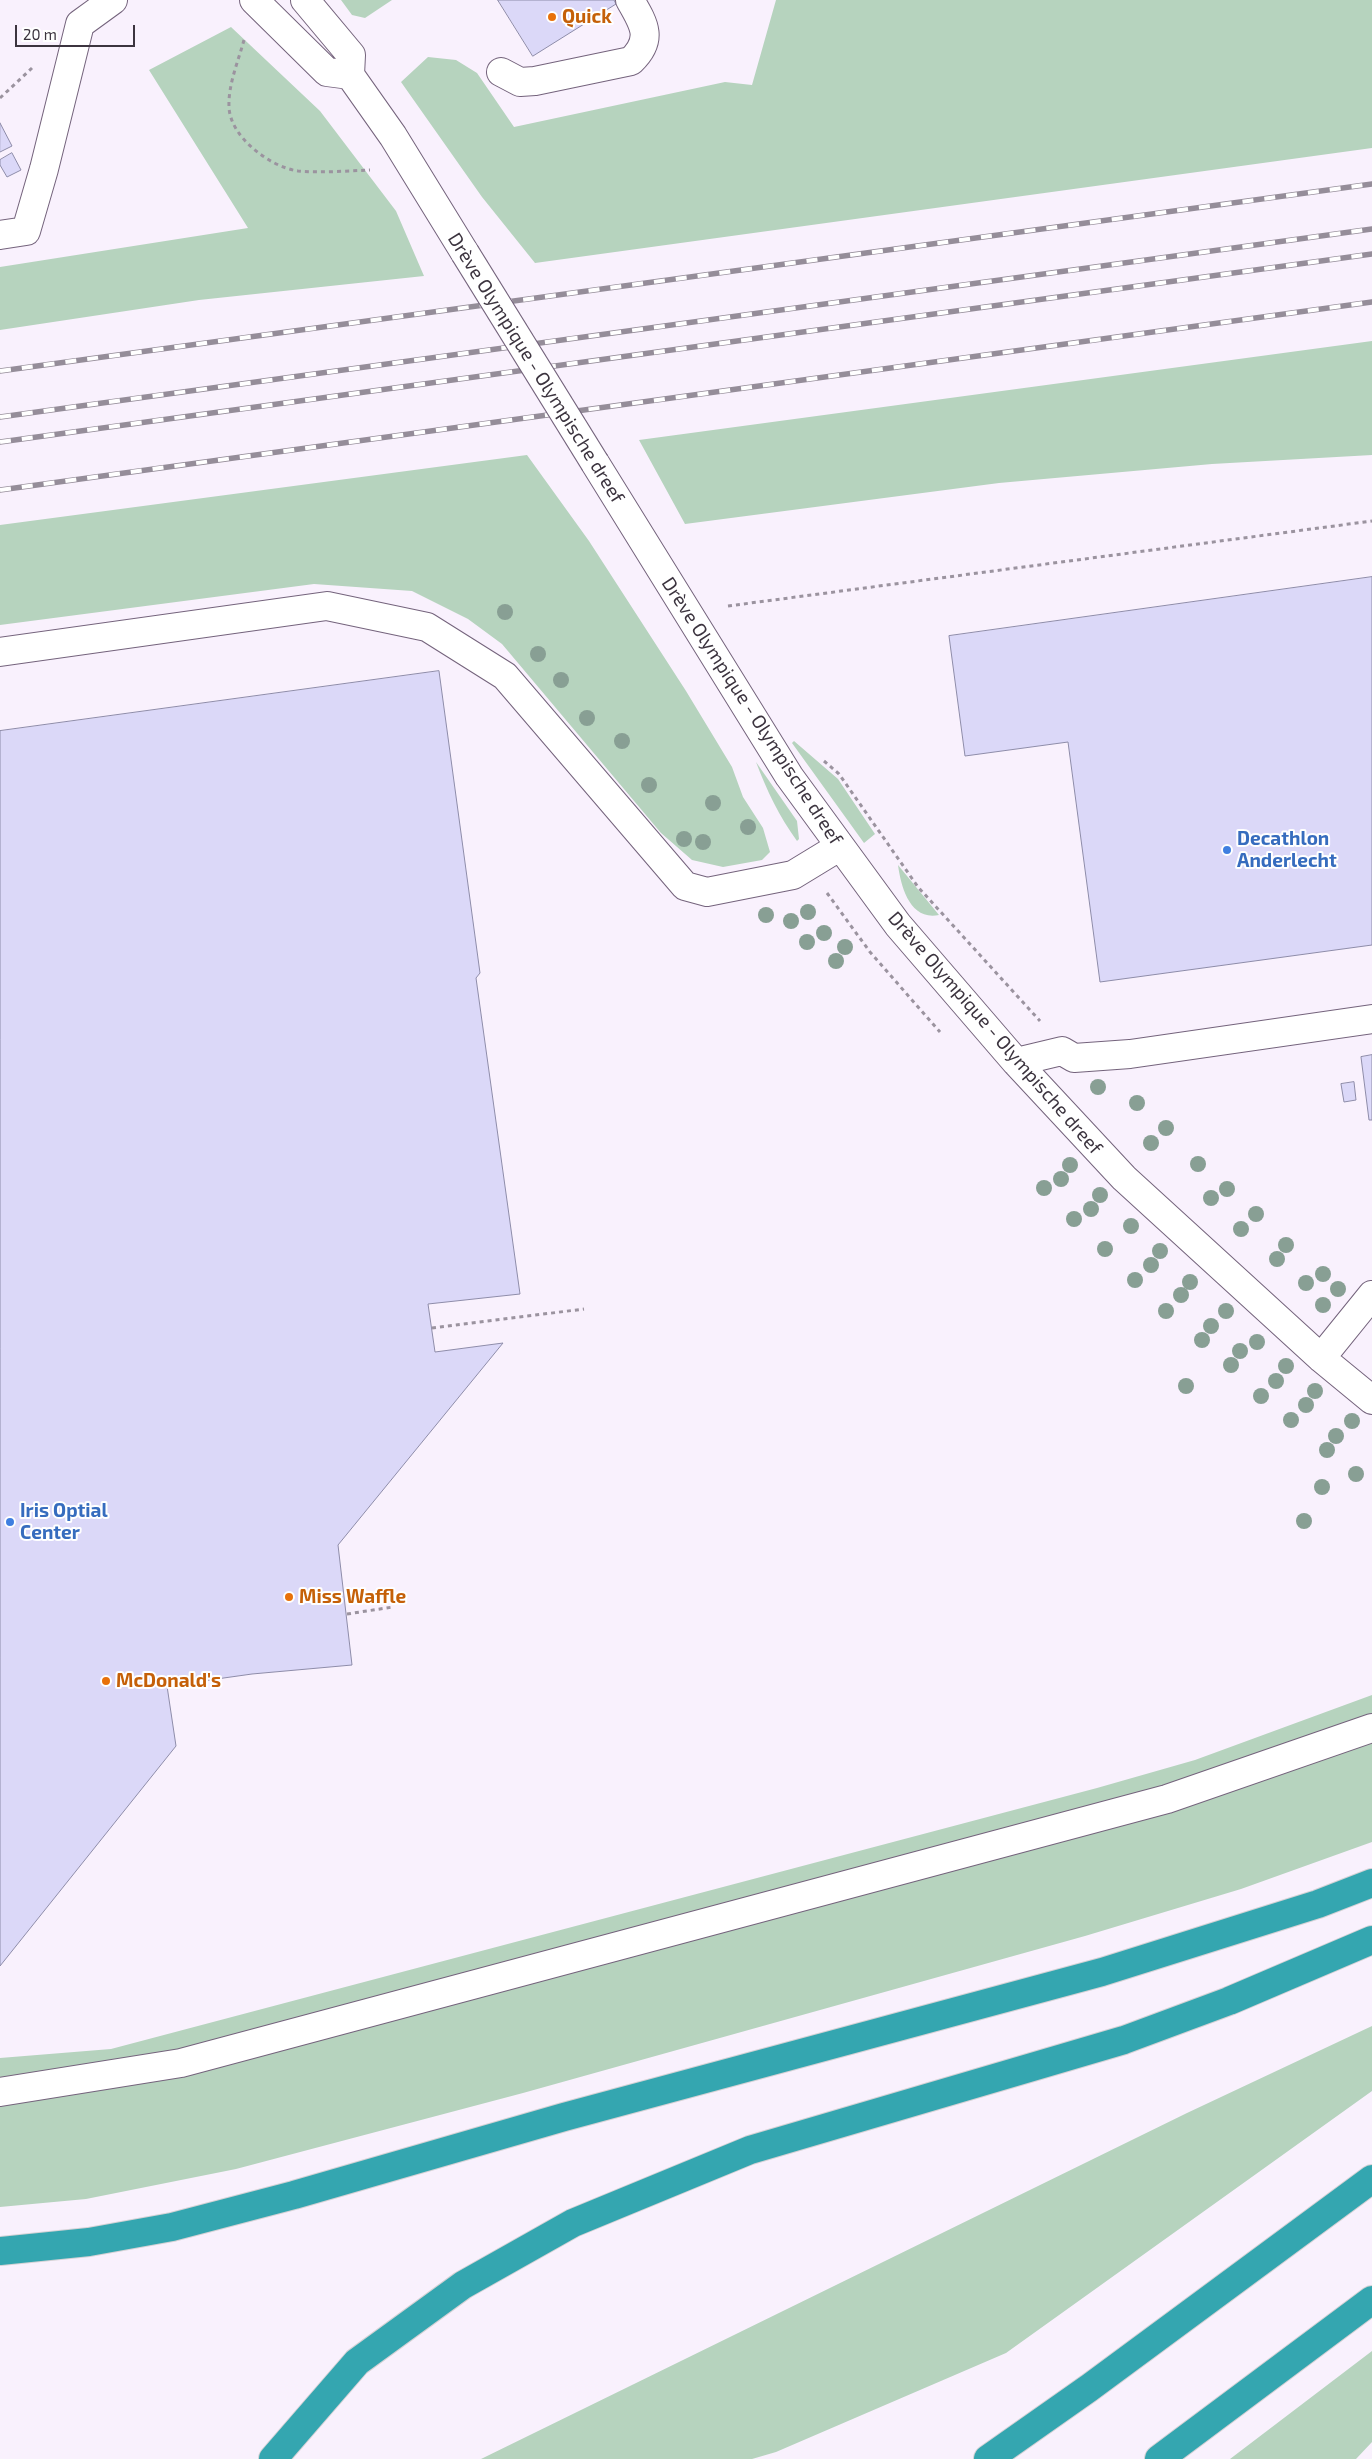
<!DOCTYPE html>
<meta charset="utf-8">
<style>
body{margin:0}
#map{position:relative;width:1372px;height:2459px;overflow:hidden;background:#f9f1fd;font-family:"Exo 2",sans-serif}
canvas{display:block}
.scale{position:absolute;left:15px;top:25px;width:120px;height:22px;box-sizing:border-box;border:2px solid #3c343f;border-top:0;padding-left:6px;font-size:15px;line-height:18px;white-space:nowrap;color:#3c343f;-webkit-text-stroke:4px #fff;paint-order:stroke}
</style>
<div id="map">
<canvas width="1372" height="2459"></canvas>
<div class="scale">20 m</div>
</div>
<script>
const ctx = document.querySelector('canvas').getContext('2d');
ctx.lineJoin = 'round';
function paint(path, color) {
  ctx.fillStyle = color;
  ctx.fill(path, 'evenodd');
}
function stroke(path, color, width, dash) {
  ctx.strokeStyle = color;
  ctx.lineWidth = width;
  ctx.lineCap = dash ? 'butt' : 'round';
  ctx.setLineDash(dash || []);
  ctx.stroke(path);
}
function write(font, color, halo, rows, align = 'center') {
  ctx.font = font + ' "Exo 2",sans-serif';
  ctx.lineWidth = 4;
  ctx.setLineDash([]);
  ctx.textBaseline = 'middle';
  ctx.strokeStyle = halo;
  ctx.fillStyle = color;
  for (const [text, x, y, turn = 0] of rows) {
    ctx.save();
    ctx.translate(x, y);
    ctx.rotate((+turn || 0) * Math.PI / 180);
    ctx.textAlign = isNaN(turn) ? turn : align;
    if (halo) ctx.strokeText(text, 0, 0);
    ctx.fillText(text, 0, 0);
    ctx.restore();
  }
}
paint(new Path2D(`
 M341 0H392L365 18 352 15Z
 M776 0H1372V148L535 263 482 197 401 82 428 57 456 60 477 73 514 127 725 82 752 85Z
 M231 27 320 111 396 211 424 276 199 300 0 330V267L248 228 149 70Z
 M1372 341V455L1212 464 999 483 685 524 639 440Z
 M527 455 589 541 686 691 732 767 743 797 763 828 770 852 762 860 723 867 692 860 661 833 502 644 468 619 412 591 314 584 0 625V525Z
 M794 741 838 779 875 834 864 843 792 743Z
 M756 762 797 821 799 839 797 841C779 816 767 791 756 762Z
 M898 865 939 915C910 921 901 887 898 865Z
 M1372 1695V1842L1241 1889 1085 1936 523 2093 236 2169 86 2199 0 2207V2058L111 2049 1097 1788 1195 1760Z
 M1372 2026V2091L1006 2353 776 2452 752 2459H481L1187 2113Z
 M1372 2351V2442L1356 2459H1230Z`), '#b6d3be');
const building = new Path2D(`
 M498 0H614L616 4 533 56Z
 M0 123 12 146 0 152Z
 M12 153 21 170 7 177 0 165V160Z
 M1372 577V945L1100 982 1068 742 965 756 949 636Z
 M439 671 480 973 476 978 520 1294 428 1304 435 1352 503 1343 338 1545 352 1665 252 1674 167 1686 176 1746 0 1966V731Z
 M1372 1055V1120H1369L1361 1057Z
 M1354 1082 1356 1100 1344 1102 1341 1084Z`);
paint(building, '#dbd8f8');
stroke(building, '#8e8ca9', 1);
const minor = new Path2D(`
 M254 0 327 72 350 75
 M305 0 351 55 350 75 393 136 465 253
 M501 72 520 82 535 81 631 61C654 39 644 24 630 0
 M0 235 26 231 44 169 80 24 113 0
 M595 463 789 776 898 925 1016 1062 1124 1178 1321 1358 1372 1400
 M0 652 327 606 427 627 505 676 685 886 707 892 793 875 839 847
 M1016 1062 1062 1051 1074 1058 1130 1054 1372 1019
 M1321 1358 1372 1295
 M0 2092 181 2063 1167 1799 1372 1728`);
const highway = new Path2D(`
 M0 2251 89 2242 172 2227 294 2195 564 2117 1102 1972 1318 1904 1372 1883
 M273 2459 357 2362 463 2285 573 2223 750 2150 1124 2040 1229 2001 1372 1940
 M988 2459 1089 2388 1372 2179
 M1159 2459 1372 2300`);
stroke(minor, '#74637c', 30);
stroke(highway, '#d4d2d5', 30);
stroke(new Path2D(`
 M244 40C238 62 228 85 229 107 230 137 270 167 298 171 321 173 347 171 370 170
 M0 98 32 68
 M728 606 1372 521
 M824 761 839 774 918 887 1040 1021
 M827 893 870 952 940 1032
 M432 1328 584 1309
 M347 1614 393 1607`), '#9b939f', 3, [4, 4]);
stroke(minor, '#fff', 28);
stroke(highway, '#34a6b0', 28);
const rail = new Path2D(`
 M0 371 1372 184
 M0 417 1372 229
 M0 442 1372 254
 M0 490 1372 302`);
stroke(rail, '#958d99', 5.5);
stroke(rail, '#fff', 4, [11]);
const minorBridge = new Path2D(`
 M465 253 595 463`);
stroke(minorBridge, '#74637c', 30, []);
stroke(minorBridge, '#fff', 28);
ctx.fillStyle = '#889f94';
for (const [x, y] of [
 [505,612],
 [538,654],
 [561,680],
 [587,718],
 [622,741],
 [649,785],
 [713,803],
 [748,827],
 [684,839],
 [703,842],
 [808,912],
 [766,915],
 [791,921],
 [824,933],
 [807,942],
 [845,947],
 [836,961],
 [1098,1087],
 [1137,1103],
 [1166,1128],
 [1151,1143],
 [1198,1164],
 [1070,1165],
 [1061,1179],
 [1044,1188],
 [1227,1189],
 [1100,1195],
 [1211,1198],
 [1091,1209],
 [1256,1214],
 [1074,1219],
 [1131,1226],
 [1241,1229],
 [1286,1245],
 [1105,1249],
 [1160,1251],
 [1277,1259],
 [1151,1265],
 [1323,1274],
 [1135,1280],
 [1190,1282],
 [1306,1283],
 [1338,1289],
 [1181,1295],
 [1323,1305],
 [1166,1311],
 [1226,1311],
 [1211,1326],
 [1202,1340],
 [1257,1342],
 [1240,1351],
 [1231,1365],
 [1286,1366],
 [1276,1381],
 [1186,1386],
 [1315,1391],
 [1261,1396],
 [1306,1405],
 [1291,1420],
 [1352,1421],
 [1336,1436],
 [1327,1450],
 [1356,1474],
 [1322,1487],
 [1304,1521]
]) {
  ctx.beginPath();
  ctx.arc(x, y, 8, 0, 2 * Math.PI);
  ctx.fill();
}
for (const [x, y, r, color] of [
 [552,17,5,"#e8710a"],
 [1227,850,5,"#3f7fe0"],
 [10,1522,5,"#3f7fe0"],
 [289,1597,5,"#e8710a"],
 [106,1681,5,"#e8710a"]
]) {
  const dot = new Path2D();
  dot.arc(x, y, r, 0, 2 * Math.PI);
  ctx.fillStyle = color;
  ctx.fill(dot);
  stroke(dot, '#fff', 2);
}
write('bold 19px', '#c56008', '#fff', [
 ["Quick",562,17],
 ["Miss Waffle",299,1597],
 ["McDonald's",116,1681]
], 'left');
write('19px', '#3c343f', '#fff', [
 ["Drève Olympique - Olympische dreef",536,368,58],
 ["Drève Olympique - Olympische dreef",752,711,57],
 ["Drève Olympique - Olympische dreef",995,1033,49]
]);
write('bold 19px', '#366cbe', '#fff', [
 ["Decathlon",1237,839],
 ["Anderlecht",1237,861],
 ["Iris Optial",20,1511],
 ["Center",20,1533]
], 'left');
</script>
